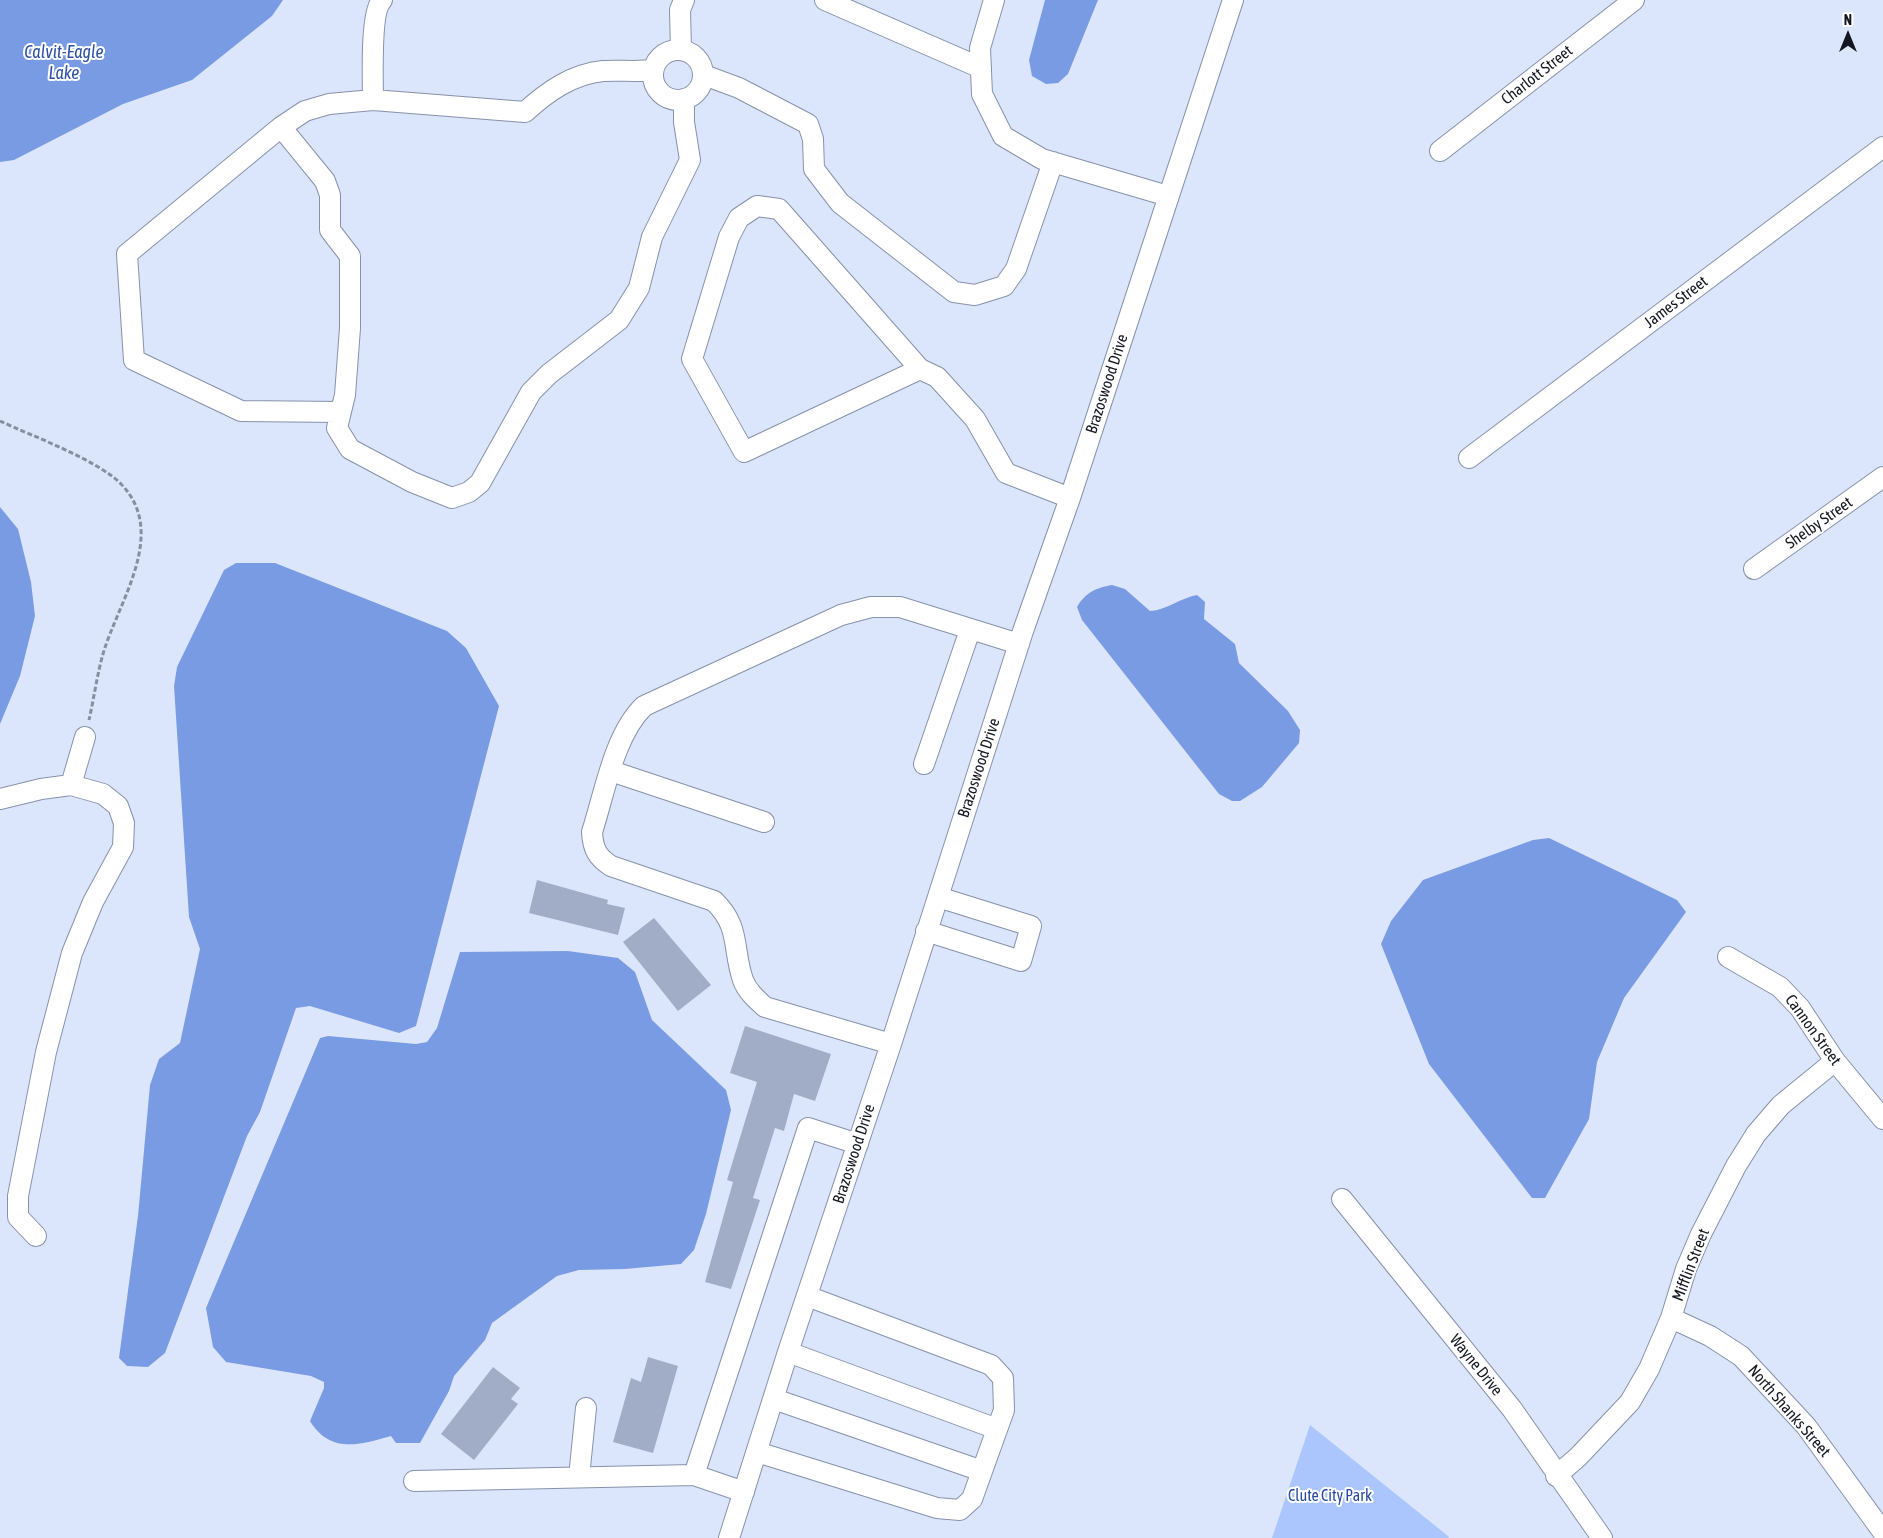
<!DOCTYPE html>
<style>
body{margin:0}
#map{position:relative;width:1883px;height:1538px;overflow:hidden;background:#dbe6fc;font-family:"Asap Condensed",sans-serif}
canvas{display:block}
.north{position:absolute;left:1823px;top:10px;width:50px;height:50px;-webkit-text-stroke:4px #fff;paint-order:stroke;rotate:0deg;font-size:14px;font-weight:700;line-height:20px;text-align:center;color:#121720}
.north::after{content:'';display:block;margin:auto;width:18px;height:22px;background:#121720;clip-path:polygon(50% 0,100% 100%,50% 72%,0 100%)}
</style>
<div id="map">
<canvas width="1883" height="1538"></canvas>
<div class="north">N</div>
</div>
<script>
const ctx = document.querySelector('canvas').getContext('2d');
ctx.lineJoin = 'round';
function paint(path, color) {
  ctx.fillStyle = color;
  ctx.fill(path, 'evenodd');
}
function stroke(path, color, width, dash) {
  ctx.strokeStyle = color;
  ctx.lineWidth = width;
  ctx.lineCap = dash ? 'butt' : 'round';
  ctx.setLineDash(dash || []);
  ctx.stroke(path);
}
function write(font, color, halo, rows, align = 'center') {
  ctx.font = font + ' "Asap Condensed",sans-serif';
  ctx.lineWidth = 4;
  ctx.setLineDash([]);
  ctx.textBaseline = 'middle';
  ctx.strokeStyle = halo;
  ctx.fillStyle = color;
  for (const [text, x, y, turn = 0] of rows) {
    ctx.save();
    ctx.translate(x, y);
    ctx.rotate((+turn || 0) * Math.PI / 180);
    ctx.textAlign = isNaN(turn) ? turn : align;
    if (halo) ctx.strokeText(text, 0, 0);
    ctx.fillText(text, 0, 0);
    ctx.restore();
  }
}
paint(new Path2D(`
 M1310 1425 1448 1536 1449 1538H1272Z`), '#abc6fd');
paint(new Path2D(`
 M0 0H283L272 16 192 80 123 104 14 160 0 162Z
 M1045 0H1098L1068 74 1058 83 1046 84 1032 76 1029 60Z
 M0 507 18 529 31 582 35 616 20 676 0 724Z
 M236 563H275L447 631 466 648 499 706 416 1026 399 1033 310 1006 296 1008 260 1112 247 1136 165 1353 148 1367 127 1366 119 1358 138 1216 150 1085 159 1059 180 1043 200 949 189 917 174 686 177 667 224 570Z
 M1112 585 1125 589 1150 611C1167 610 1180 598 1197 595L1205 602 1204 619 1235 644 1239 663 1288 711 1300 730 1299 743 1262 787 1240 801H1232L1219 794 1082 620 1077 607C1086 592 1096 588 1112 585Z
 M1549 838 1677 900 1686 912 1624 998 1597 1062 1589 1119 1545 1198H1532L1429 1064 1381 944 1391 921 1423 880 1533 840Z
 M568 951 618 958 635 972 652 1020 726 1090 731 1110 706 1214 694 1250 681 1264 625 1269 579 1270 557 1276 492 1323 485 1340 454 1376 449 1391 420 1443H396L391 1436C360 1445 330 1454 310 1421L324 1388V1382L311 1376 226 1362 213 1347 206 1308 320 1038 328 1036 416 1044 427 1042 437 1028 460 952Z`), '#799be3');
paint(new Path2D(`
 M537 880 608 900 607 904 625 908 618 935 529 913Z
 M654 918 711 985 678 1011 623 942Z
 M745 1026 831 1054 815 1101 794 1094 784 1131 775 1128 753 1198 760 1200 731 1289 705 1282 733 1182 727 1180 757 1082 730 1073Z
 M648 1357 678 1366 653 1453 613 1442 631 1378 641 1382Z
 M493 1367 520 1388 511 1399 518 1404 474 1460 441 1434Z`), '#a1adc7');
const minor = new Path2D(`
 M382 0C370 12 373 81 373 100L525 112C547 92 572 74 603 71 620 70 637 72 653 70
 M825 0 981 68
 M994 0 980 48 982 94 1003 136 1042 159 1168 196
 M653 75a25 25 0 1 1 50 0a25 25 0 1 1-50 0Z
 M681 50 680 10 684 0
 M704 75 739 88 808 124 813 139 814 169 840 203 954 292 975 295 1004 286 1016 269 1053 162
 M373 100 329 104 305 111 281 127 325 181 330 195V230L350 256V328L345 395 337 428 350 449 412 482 452 498 469 492 480 483 531 392 549 374 619 320 639 288 652 237 690 160 684 122V99
 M281 127 127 254 134 360 241 411 341 412
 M1440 151 1634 0
 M920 369 779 209 757 206 739 218 729 237 692 359 744 452 920 369 937 377 975 419 1006 473 1070 498
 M1469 458 1883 147
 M1754 569 1883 477
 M924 764 970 630
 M611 771 764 822
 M0 799 41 789 71 785 85 737
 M926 931 1021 961 1031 926 938 897
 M1728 957 1780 987 1800 1008 1835 1061 1883 1119
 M891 1044 765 1007C756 999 747 991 743 980 732 948 741 927 714 901L611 866C597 857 593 849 592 832 605 792 614 735 644 706L841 615 871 607H900L1019 644
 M1342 1199 1512 1409 1602 1538
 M36 1236 18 1217V1196L46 1052 72 953 93 902 123 847 124 823 118 806 103 794 71 785
 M1671 1318 1710 1336 1741 1356 1806 1426 1883 1532
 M788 1352 997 1429
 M774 1399 982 1471
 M757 1452 937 1508 960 1510 972 1499 1004 1410 1003 1378 991 1365 807 1296
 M694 1475 808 1128 858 1144
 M1556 1476 1578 1457 1630 1402 1649 1369 1671 1318 1686 1269 1701 1234 1736 1166 1756 1134 1781 1105 1835 1061
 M579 1477 586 1408
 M414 1481 694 1475 744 1492
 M729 1538 788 1352 891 1044 1023 631 1070 498 1233 0`);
stroke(minor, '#8692aa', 22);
stroke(new Path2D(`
 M0 421C32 436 98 460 121 484 169 533 118 602 103 654 97 675 94 698 89 720`), '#868f9f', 3, [5, 2.5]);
stroke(minor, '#fff', 20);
write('16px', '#121720', '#fff', [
 ["Charlott Street",1537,75,-38],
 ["James Street",1676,302,-37],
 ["Brazoswood Drive",1107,384,-72],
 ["Shelby Street",1819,523,-35],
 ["Brazoswood Drive",979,768,-72],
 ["Cannon Street",1813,1030,54],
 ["Brazoswood Drive",854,1154,-72],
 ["Mifflin Street",1691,1265,-69],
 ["Wayne Drive",1476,1365,51],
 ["North Shanks Street",1789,1411,49]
]);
write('16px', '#27499d', '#fff', [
 ["Clute City Park",1330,1496]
]);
write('italic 18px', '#2d50a5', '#fff', [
 ["Calvit-Eagle",64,52],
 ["Lake",64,73]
]);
</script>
